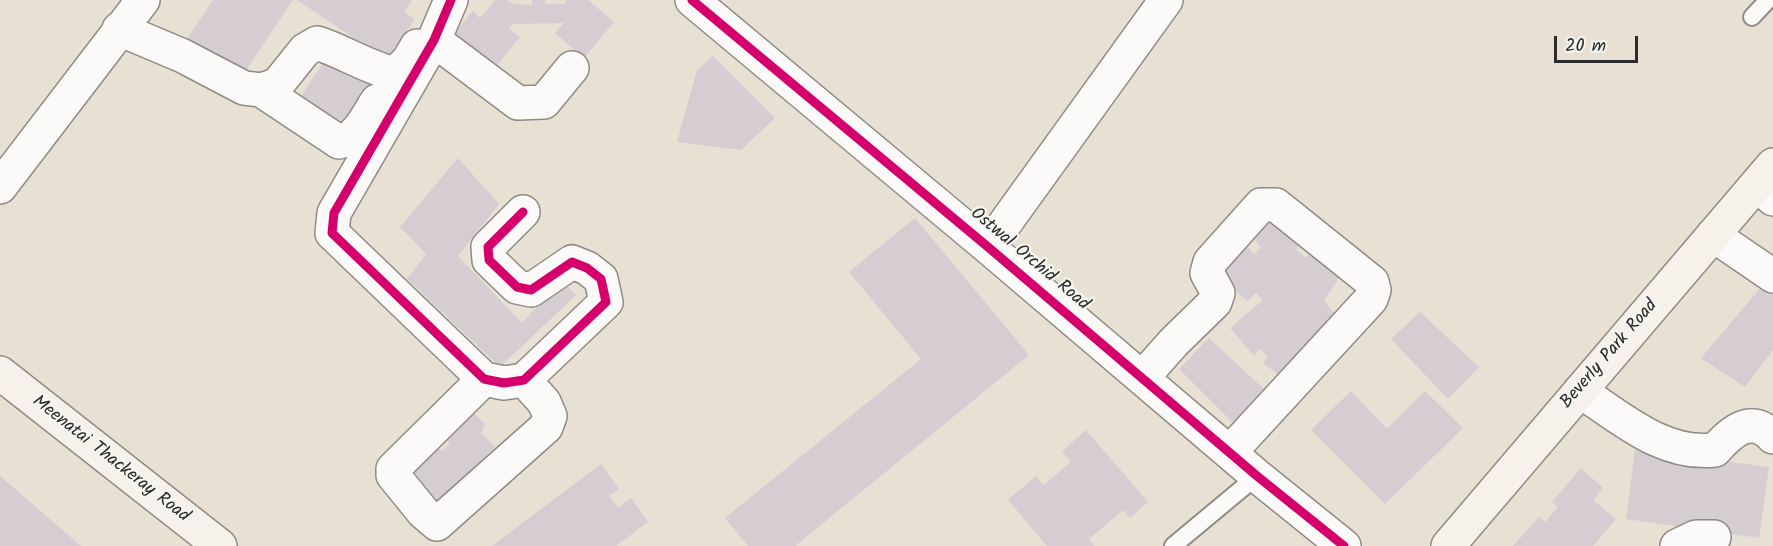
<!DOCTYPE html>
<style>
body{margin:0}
#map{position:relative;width:1773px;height:546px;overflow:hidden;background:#e8e0d2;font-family:Kalam,sans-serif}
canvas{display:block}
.scale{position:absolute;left:1554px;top:36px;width:84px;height:27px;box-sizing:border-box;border:3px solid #2b2b2b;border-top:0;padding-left:8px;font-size:18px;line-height:21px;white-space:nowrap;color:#2b2b2b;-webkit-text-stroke:4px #f6f6f2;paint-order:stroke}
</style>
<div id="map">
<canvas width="1773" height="546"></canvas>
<div class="scale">20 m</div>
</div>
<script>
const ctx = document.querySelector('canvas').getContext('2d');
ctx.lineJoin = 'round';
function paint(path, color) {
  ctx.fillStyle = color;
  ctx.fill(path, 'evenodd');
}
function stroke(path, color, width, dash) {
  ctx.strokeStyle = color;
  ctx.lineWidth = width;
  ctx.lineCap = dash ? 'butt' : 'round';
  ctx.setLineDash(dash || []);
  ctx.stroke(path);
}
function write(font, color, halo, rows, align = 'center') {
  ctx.font = font + ' Kalam,sans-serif';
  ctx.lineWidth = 4.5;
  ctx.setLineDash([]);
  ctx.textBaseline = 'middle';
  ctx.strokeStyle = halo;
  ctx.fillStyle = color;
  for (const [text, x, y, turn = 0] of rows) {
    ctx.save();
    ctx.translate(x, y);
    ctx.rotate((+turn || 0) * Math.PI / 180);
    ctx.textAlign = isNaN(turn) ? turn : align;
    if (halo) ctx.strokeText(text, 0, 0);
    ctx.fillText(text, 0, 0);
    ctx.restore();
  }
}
paint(new Path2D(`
 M213 0H293L238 82 183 45Z
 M297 0H412L404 12 415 19 387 60Z
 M495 0H507L513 4 532 5V0H545V4H564L567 0H588L614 22 584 58 555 33 564 23 513 24 509 28 520 37 494 69 452 35 473 11 480 18Z
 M330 53 377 84 340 137 294 106Z
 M713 56 775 118 741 150 677 142 697 70Z
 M458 158 499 204 458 256 522 323 561 280 576 295 500 367 407 279 426 254 400 227Z
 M1276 213 1305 240 1296 249 1306 258 1314 249 1341 274 1324 301 1341 321 1288 382 1263 363 1268 356 1259 349 1254 356 1230 328 1263 300 1256 293 1247 301 1216 274 1246 244 1254 254 1261 247 1251 235Z
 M915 218 1029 355 795 546H748L725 518 921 359 849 272Z
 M1767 280 1773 284V350L1745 387 1701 358Z
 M1420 312 1479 367 1448 399 1391 339Z
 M1209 338 1265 390 1235 425 1179 369Z
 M1351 391 1387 429 1425 391 1463 428 1385 504 1311 430Z
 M466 406 485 424 481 433 495 447 434 506 406 470 435 444 442 451 450 443 439 433Z
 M1086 430 1148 502 1130 518 1123 510 1089 539 1094 545 1093 546H1047L1008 500 1036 476 1043 485 1071 462 1062 451Z
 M1635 449 1769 467 1759 538 1626 519Z
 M601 464 619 489 609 496 618 508 631 498 648 522 616 546H492Z
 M1581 468 1603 488 1593 500 1616 519 1593 546H1513L1539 517 1545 522 1558 507 1552 502Z
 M0 476 81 546H0Z`), '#d6cdd3');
const lane = new Path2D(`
 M1752 17 1768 0
 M1173 546 1257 476`);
const street = new Path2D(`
 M451 0 434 40 334 213 332 233 484 379 504 383 524 380 606 302 601 279 587 268 572 262 531 290 517 287 489 260 488 247 523 212
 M692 0 988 247 1257 476 1344 546
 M119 29 183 56 244 88 261 90 277 85 305 50 317 43C345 52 366 67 395 74L408 61 417 46
 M434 40 518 103 544 102 572 68
 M261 90 339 142C358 138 367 116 377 101
 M1757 184 1773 199
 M0 187 143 0
 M1713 235 1773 276
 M988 247 1166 0
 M1142 378 1174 342 1215 302 1218 293 1207 273 1210 262 1261 205H1276L1372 282 1374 290 1371 299 1230 452
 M484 379 393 469V475L423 512 437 524 546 427 550 416 544 402 524 380
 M1580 391C1621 418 1663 456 1715 450 1732 431 1751 414 1773 437
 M1677 546 1696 537H1714`);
const secondary = new Path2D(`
 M0 373 220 546
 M1448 546 1773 165`);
stroke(lane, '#8f8b84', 20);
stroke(street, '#8f8b84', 36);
stroke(secondary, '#8f8b84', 36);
stroke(lane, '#fcfaf8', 16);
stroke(street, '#fcfaf8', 33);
stroke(secondary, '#f6f1eb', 33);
stroke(new Path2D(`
 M451 0 434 40 334 213 332 233 484 379 504 383 524 380 606 302 601 279 587 268 572 262 531 290 517 287 489 260 488 247 523 212
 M692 0 988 247 1257 476 1344 546`), '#d6006c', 9);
write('18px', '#2b2b2b', '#f6f6f2', [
 ["Ostwal Orchid Road",1029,260,40],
 ["Beverly Park Road",1610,355,-49],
 ["Meenatai Thackeray Road",110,460,38]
]);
</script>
